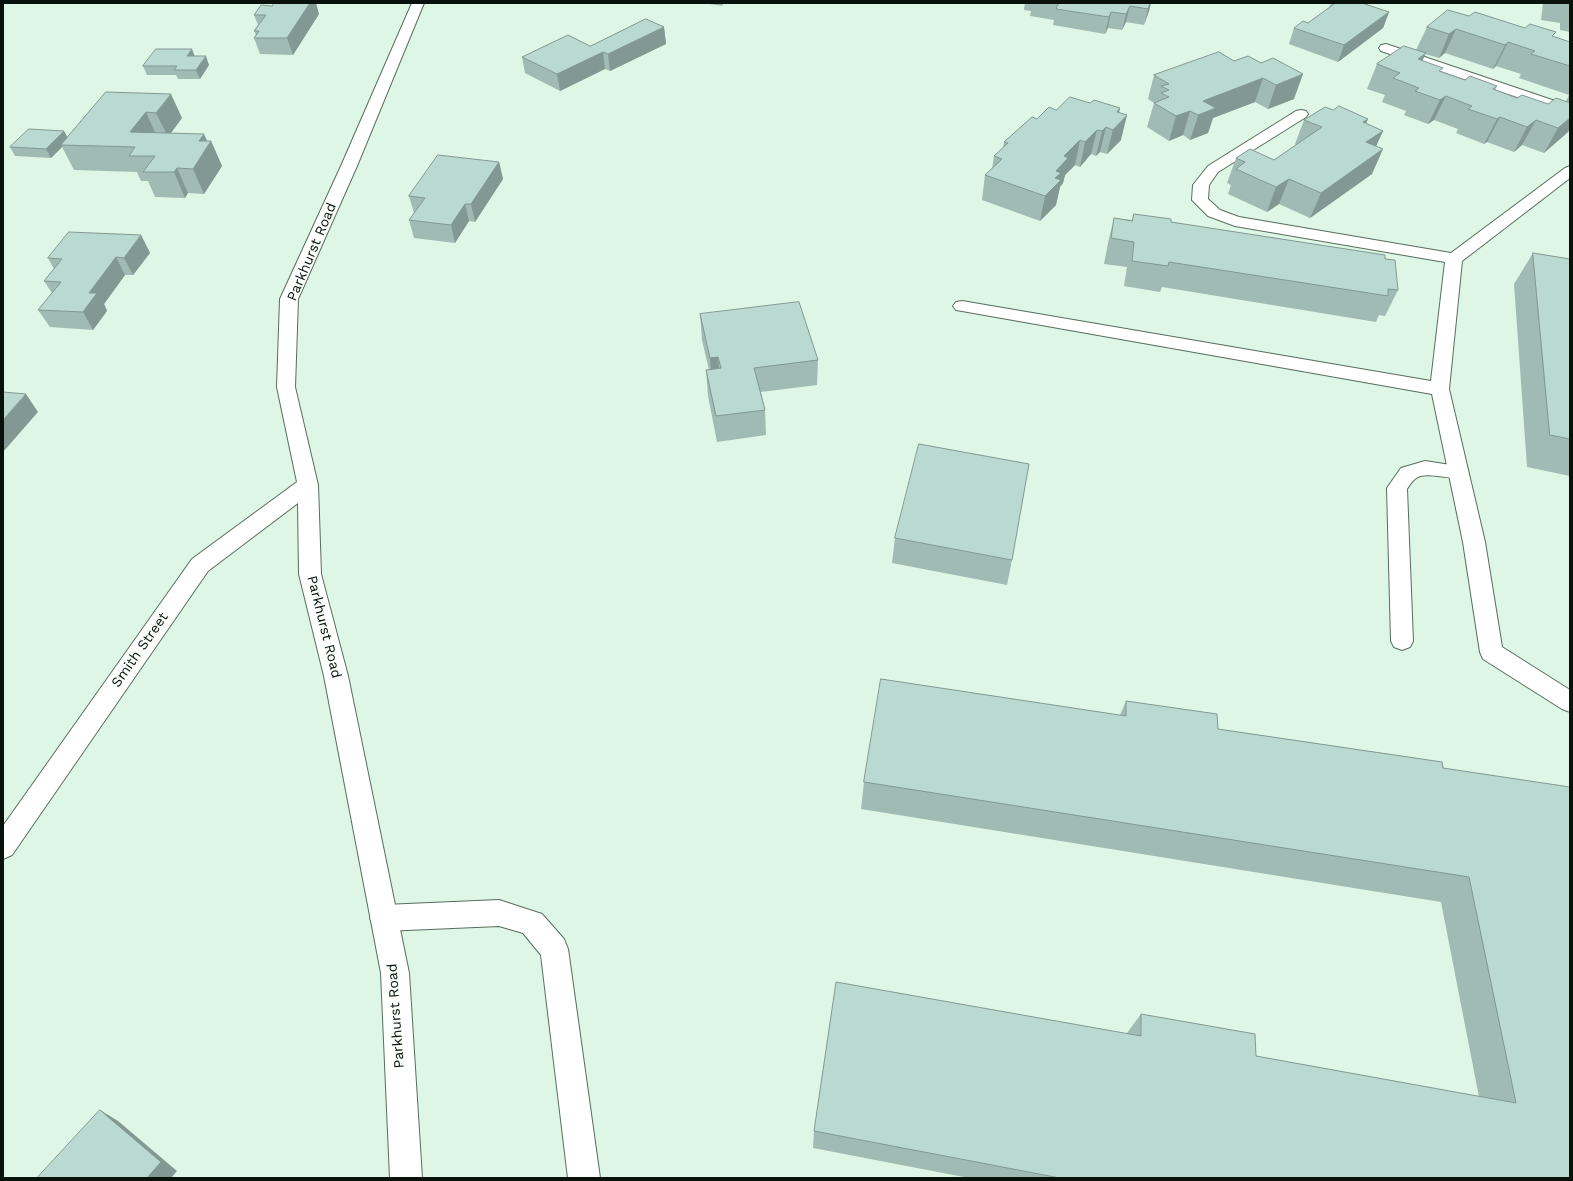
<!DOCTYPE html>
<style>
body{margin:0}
#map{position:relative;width:1573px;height:1181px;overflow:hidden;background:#def6e5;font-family:"Work Sans",sans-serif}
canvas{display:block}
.frame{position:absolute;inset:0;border:4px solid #09110c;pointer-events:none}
</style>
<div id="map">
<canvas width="1573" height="1181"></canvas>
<div class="frame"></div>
</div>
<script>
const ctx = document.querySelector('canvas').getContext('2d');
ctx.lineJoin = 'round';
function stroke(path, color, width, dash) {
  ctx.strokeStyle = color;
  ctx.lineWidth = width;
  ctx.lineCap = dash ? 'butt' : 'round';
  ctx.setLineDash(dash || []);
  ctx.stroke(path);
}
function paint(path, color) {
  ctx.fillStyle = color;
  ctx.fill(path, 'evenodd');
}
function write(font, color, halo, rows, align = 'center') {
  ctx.font = font + ' "Work Sans",sans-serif';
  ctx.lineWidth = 3;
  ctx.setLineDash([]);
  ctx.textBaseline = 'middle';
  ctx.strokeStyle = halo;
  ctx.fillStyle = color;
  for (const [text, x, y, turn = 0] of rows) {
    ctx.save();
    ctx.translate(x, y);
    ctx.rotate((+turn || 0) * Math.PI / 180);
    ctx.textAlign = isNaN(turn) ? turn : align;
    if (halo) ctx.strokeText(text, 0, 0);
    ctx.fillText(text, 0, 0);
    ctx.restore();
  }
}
const lane = new Path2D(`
 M1425 461 1464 467 1467 472 1464 477C1450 481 1425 470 1415 479 1412 481 1409 486 1407 489L1413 641 1410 647 1402 650 1394 647 1391 641 1387 488 1401 468Z
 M499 900 542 914 564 939 568 949 600 1178H568L541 955 523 933 499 926 384 931 374 927 370 918 374 909 384 905Z`);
const street = new Path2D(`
 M1386 44 1570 106V115L1381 51 1379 48 1381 45Z
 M1301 110 1306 111 1308 114 1306 117 1218 172 1209 185 1208 199 1220 210 1239 217 1451 253 1565 168 1570 166V178L1462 261 1449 389 1485 542 1502 647 1570 690V712L1562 709 1483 659 1480 652 1463 542 1432 394 962 311 956 310 953 306 956 302 962 301 1431 381 1445 262 1235 226 1208 216 1192 200 1193 185 1208 166 1296 111Z`);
const secondary = new Path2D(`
 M412 3H424L357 166 298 299 295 387 318 485 321 574 348 676 409 973 422 1178H390L381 973 324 676 299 574 298 503 208 571 12 855 3 859V826L192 559 297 482 277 387 280 299 341 166Z`);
stroke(lane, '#586d5e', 2);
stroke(street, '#586d5e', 2);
stroke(secondary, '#586d5e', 2);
paint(lane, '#fff');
paint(street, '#fff');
paint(secondary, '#fff');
paint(new Path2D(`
 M703 3H724L722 6Z
 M1025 3H1151L1149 11 1144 25 1126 22 1122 30 1108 28 1105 34 1053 25 1054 20 1030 16 1031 11 1024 10Z
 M1331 3 1389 12 1383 28 1338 62 1289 44 1294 28 1308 23 1329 8Z
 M1543 3H1570V32L1560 30V23L1541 20Z
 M272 6 319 14 293 55 260 54 254 38 256 35 254 31 258 25 254 15Z
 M1469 16 1554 37 1570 42V128L1568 132 1544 153 1522 145 1514 152 1487 142 1484 144 1456 133 1458 129 1434 120 1428 124 1404 115 1406 111 1382 102 1385 95 1367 89 1377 64 1416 50 1427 27ZM1445 53 1493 69 1496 66 1521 74 1519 78 1569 95 1566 101 1548 104 1517 98 1495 90 1497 86 1465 80 1442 72 1422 61 1425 54 1439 58Z
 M664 27 666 44 610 71 605 69 560 91 525 73 522 57 590 46Z
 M195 56 209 65 200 79H178L176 75H147L143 66Z
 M1248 56 1294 99 1268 109 1255 102 1213 118 1208 133 1190 140 1183 135 1169 141 1147 127 1154 103 1148 99 1154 75 1234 61Z
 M106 92 182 118 171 133 208 141H211L222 166 204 194 188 193 185 198 155 197 148 181H141L137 172 74 170 62 147 51 158 15 156 10 147 64 131 67 138Z
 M1090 103 1120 108 1119 112 1121 140 1107 154 1100 152 1096 156 1091 154 1080 167 1075 165 1065 175 1063 183 1060 187 1056 205 1040 221 982 200 985 175 992 169 994 156 1003 148 1004 142 1037 119 1056 110Z
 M1304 120 1366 124 1383 131 1376 146 1372 174 1310 218 1279 204 1267 212 1228 194 1231 185 1227 183 1236 158 1274 160 1296 145 1295 144Z
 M499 162 503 179 475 222 469 221 455 243 414 238 409 220 414 213 409 196Z
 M1134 214 1171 222 1385 259 1398 290 1385 316 1379 315 1376 322 1162 287 1160 292 1124 286 1127 267 1104 264 1108 243 1114 218 1132 220Z
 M141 235 150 253 133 275H125L104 304 107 311 93 330 50 327 38 310 52 293 44 281 54 269 48 258Z
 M1533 253 1570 259V476L1527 467 1514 284Z
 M700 314 818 360 817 385 761 392 765 410 766 435 717 442 708 396 706 370H709L702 340Z
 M895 538 1012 560 1007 585 892 563Z
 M1126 701 1218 729 1442 762 1570 1178H969L813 1148 814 1131 1127 1033 1141 1014 1256 1056 1479 1097 1441 902 861 809 864 782 1120 715Z`), '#a0bbb4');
paint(new Path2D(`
 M310 3H316L319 14 293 55 287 38Z
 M1150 3H1151L1149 11 1144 25 1148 9Z
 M1130 6 1126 22 1122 30 1126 14Z
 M1111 12 1108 28 1105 34 1109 17Z
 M1389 12 1383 28 1338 62 1344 45Z
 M664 27 666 44 610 71 608 54Z
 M1456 29 1445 53 1439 58 1449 34Z
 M1508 42 1496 66 1493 69 1505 45Z
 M192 49 195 57 187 56Z
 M603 52 605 69 560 91 557 74Z
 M1426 53 1415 77 1418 59Z
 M206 56 209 65 200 79 196 70Z
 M1303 74 1294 99 1268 109 1276 85Z
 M1263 78 1255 102 1213 118 1208 133 1190 140 1203 101Z
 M171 94 182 118 168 137 156 113Z
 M1446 96 1434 120 1428 124 1440 100Z
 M1120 108 1116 127 1127 115 1121 140 1107 154 1117 112Z
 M1190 111 1183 135 1169 141 1176 116Z
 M146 112 157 137 130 132Z
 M1500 117 1487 142 1484 144 1497 119Z
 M1570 118V128L1568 132 1544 153 1558 128Z
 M1368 119 1358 143 1363 122Z
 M1536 120 1522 145 1514 152 1527 127Z
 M1106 127 1100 152 1096 156 1102 131Z
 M1097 130 1091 154 1080 167 1085 142Z
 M64 131 69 140 61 145 62 147 51 158 46 149Z
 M1383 131 1372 155 1366 142Z
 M204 134 209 145 211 141 222 166 204 194 193 169 199 141Z
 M1080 140 1075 165 1065 175 1063 183 1060 187 1056 205 1040 221 1045 196 1056 171 1064 156Z
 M1383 149 1372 174 1310 218 1321 193Z
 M499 162 503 179 475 222 471 204Z
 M177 168 188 193 185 198 174 172Z
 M1289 179 1279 204 1267 212 1276 187Z
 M465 204 469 221 455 243 451 225Z
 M141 235 150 253 133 275 124 258Z
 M116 257 125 275 104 304 107 311 93 330 83 312 89 293Z
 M718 357 720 383 712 384 710 358Z
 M26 394 38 412 3 452V420Z
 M100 1110 118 1121 177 1171 171 1178H147Z`), '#829892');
const building = new Path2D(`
 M274 3H310L287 38H254L259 31H254L266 15H254L261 5 272 6Z
 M1053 3H1150L1148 9 1130 6 1126 14 1111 12 1109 17 1056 9 1058 4Z
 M1331 3H1362L1389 12 1344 45 1294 28 1303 21 1308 23 1334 4Z
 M1448 10 1469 16 1475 12 1525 28 1530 24 1556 32 1552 36 1570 42V66L1531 54 1535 51 1508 42 1505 45 1456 29 1449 34 1427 27Z
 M646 19 664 27 608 54 603 52 557 74 522 57 568 35 590 46Z
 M1404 46 1426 53 1418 59 1443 68 1439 71 1465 80 1470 76 1497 86 1493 89 1517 98 1522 95 1548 104 1556 98 1570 103V118L1558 128 1536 120 1527 127 1500 117 1497 119 1468 109 1472 106 1446 96 1440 100 1415 91 1419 88 1393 78 1400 73 1377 64Z
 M156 49H192L187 56H206L196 70H174L177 66H143Z
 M1219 52 1234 61 1248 56 1261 63 1273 58 1303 74 1276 85 1263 78 1203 101 1216 108 1198 115 1190 111 1176 116 1154 103 1169 97 1161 93 1169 90 1161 86 1169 84 1154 75Z
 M106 92 171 94 156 113 146 112 130 132 204 134 199 141H211L193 169 177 168 174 172H143L155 156H129L135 147 61 145Z
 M1070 97 1090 103 1094 100 1120 108 1117 112 1127 115 1113 130 1106 127 1102 131 1097 130 1085 142 1080 140 1064 156 1068 158 1056 171 1061 173 1055 178 1061 180 1045 196 985 175 1002 159 994 156 1008 143 1004 142 1032 117 1037 119 1049 107 1056 110Z
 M1339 106 1368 119 1363 122 1383 131 1366 142 1383 149 1321 193 1289 179 1276 187 1236 169 1245 162 1236 158 1250 149 1274 160 1322 127 1304 120 1325 107 1333 110Z
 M29 129 64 131 46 149 10 147Z
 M438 155 499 162 471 204H465L451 225 409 220 425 198 409 196Z
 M1134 214 1171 219V222L1385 255V259L1395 260 1398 290 1388 289V296L1169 262 1168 266 1132 261 1134 242 1111 238 1114 218 1132 221Z
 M69 232 141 235 124 258 116 257 89 293H97L83 312 38 310 61 282 44 281 62 259 48 258Z
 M1533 253 1570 259V439L1550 435Z
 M799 302 818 360 754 368 765 410 716 416 706 370 721 368 718 357 710 358 700 314Z
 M3 392 26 394 3 420Z
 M919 444 1029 464 1012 560 895 538Z
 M881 679 1126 716V701L1217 714 1218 729 1442 762 1443 768 1570 787V1178H1060L814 1131 836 982 1141 1036V1014L1255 1034 1256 1056 1516 1103 1469 877 864 782Z
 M100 1110 161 1162 147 1178H37Z`);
paint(building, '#bad9d1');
stroke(building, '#829892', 1);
write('14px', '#09110c', '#f9fefa', [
 ["Parkhurst Road",312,252,-67],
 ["Parkhurst Road",324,627,76],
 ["Smith Street",140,650,-55],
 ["Parkhurst Road",396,1016,-94]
]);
</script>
